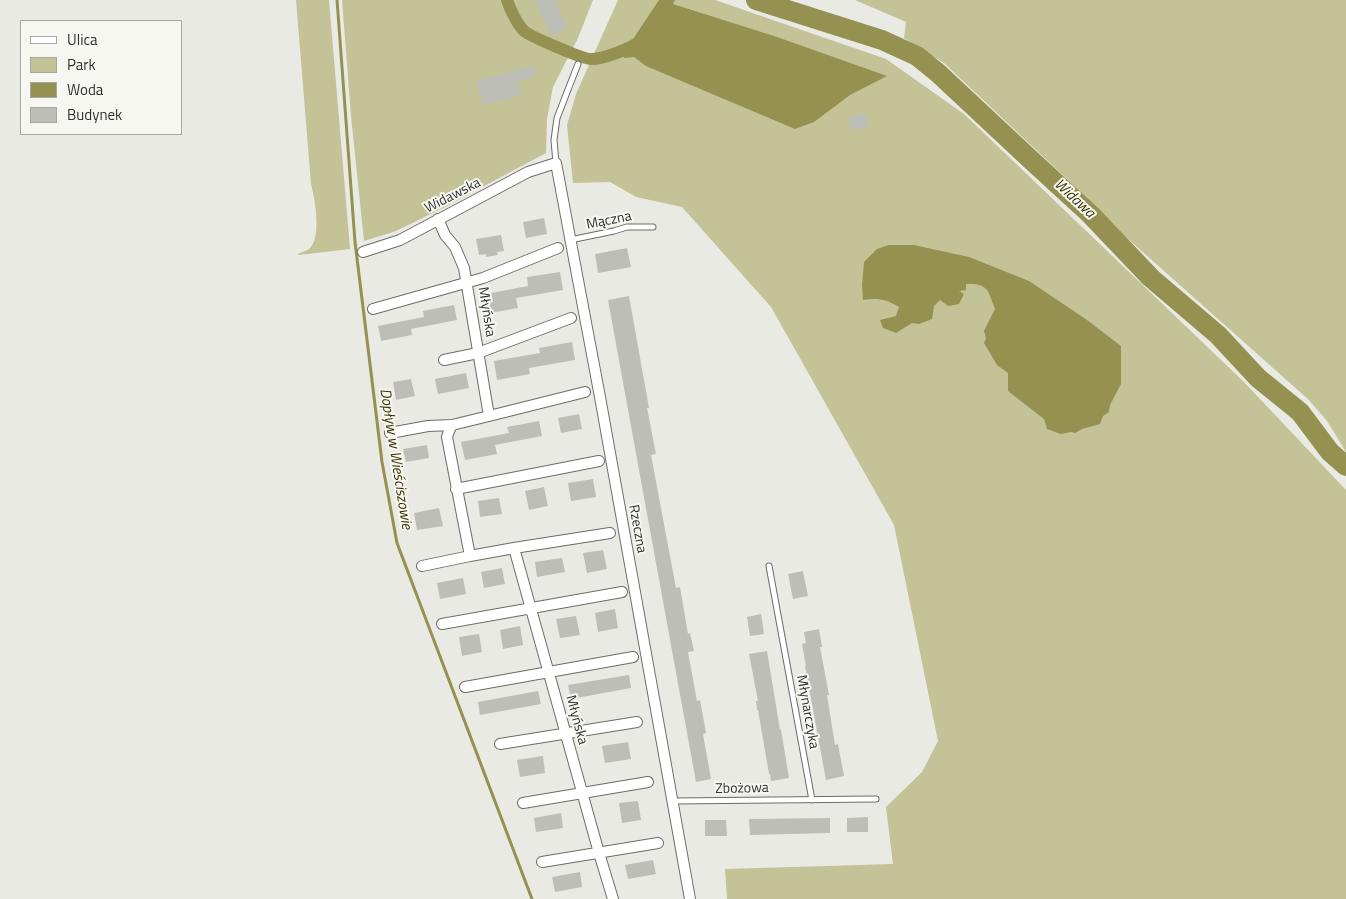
<!DOCTYPE html>
<meta charset="utf-8">
<style>
body{margin:0}
#map{position:relative;width:1346px;height:899px;overflow:hidden;background:#eaeae4;font-family:"Titillium Web",sans-serif}
canvas{display:block}
.legend{position:absolute;left:20px;top:20px;width:162px;height:115px;box-sizing:border-box;background:#f7f7f2;border:1px solid #a7a7a4;margin:0;padding:6px 9px;list-style:none;font-size:15px;color:#30302e}
.legend li{display:flex;align-items:center;gap:10px;height:25px}
.legend b{width:25px;border:1px solid #a7a7a4}
</style>
<div id="map">
<canvas width="1346" height="899"></canvas>
<ul class="legend">
<li><b style="height:6px;background:#fff"></b>Ulica</li>
<li><b style="height:14px;background:#c4c297"></b>Park</li>
<li><b style="height:14px;background:#959151"></b>Woda</li>
<li><b style="height:14px;background:#bebeb9"></b>Budynek</li>
</ul>
</div>
<script>
const ctx = document.querySelector('canvas').getContext('2d');
ctx.lineJoin = 'round';
function paint(path, color) {
  ctx.fillStyle = color;
  ctx.fill(path, 'evenodd');
}
function stroke(path, color, width, dash) {
  ctx.strokeStyle = color;
  ctx.lineWidth = width;
  ctx.lineCap = dash ? 'butt' : 'round';
  ctx.setLineDash(dash || []);
  ctx.stroke(path);
}
function write(font, color, halo, rows, align = 'center') {
  ctx.font = font + ' "Titillium Web",sans-serif';
  ctx.lineWidth = 4;
  ctx.setLineDash([]);
  ctx.textBaseline = 'middle';
  ctx.strokeStyle = halo;
  ctx.fillStyle = color;
  for (const [text, x, y, turn = 0] of rows) {
    ctx.save();
    ctx.translate(x, y);
    ctx.rotate((+turn || 0) * Math.PI / 180);
    ctx.textAlign = isNaN(turn) ? turn : align;
    if (halo) ctx.strokeText(text, 0, 0);
    ctx.fillText(text, 0, 0);
    ctx.restore();
  }
}
paint(new Path2D(`
 M296 0H329L350 249 299 255 298 254C301 252 307 251 309 249 322 238 315 199 311 184Z
 M342 0H593L578 38 553 87 547 119 546 153 443 208 396 231 364 241 351 116Z
 M618 0H715L886 59 964 114 1243 381 1346 490V899H727L725 869 893 864 886 807 922 772 938 741 894 525 771 307 682 207 636 197 610 182 573 183 567 125 576 94Z
 M855 0H1346V452L1327 421 1309 400 1118 230 1070 182 944 63 904 38 906 22Z`), '#c4c297');
paint(new Path2D(`
 M659 0H675L673 4 777 37 887 76 850 95 814 122 795 129 646 66 634 57 624 58 622 47 631 42Z
 M889 245H914L969 257 1029 281 1087 320 1121 346V384L1110 405 1109 412 1103 416 1100 424 1082 429 1075 433 1071 432 1061 434 1047 429 1044 419 1008 391V373L997 365 984 343 986 338 984 331 995 309C988 290 988 283 966 284V290L959 291 964 294 959 304 948 306 940 300 934 306 932 319 919 324 912 323 896 333 883 328 880 320 896 316 899 307C885 299 879 298 863 300L862 285 864 262 877 249Z`), '#959151');
stroke(new Path2D(`
 M337 0 355 242 382 462 397 543 532 899`), '#959151', 3);
stroke(new Path2D(`
 M507 0C510 9 517 24 524 31 530 36 584 60 592 59 603 59 626 50 636 44`), '#959151', 12);
stroke(new Path2D(`
 M756 0 882 40 917 56 938 73 1030 159 1091 215 1151 278 1218 335 1258 378 1300 412 1330 452 1346 466`), '#959151', 20);
paint(new Path2D(`
 M535 0H555L567 28 551 36Z
 M533 66 536 76 518 81 521 95 483 105 477 81Z
 M866 114 869 126 851 130 849 117Z
 M544 218 547 234 526 238 523 222Z
 M501 235 504 251 497 252 498 255 486 257V254L479 255 476 239Z
 M627 248 631 267 598 273 595 254Z
 M560 272 563 290 516 298 518 308 485 314 481 295 528 286 527 277Z
 M629 296 649 408H647L656 454 651 455 676 588 680 587 688 634 690 633 694 651 688 652 697 701 700 700 706 733 703 734 711 779 696 782 608 300Z
 M454 305 457 320 411 329 412 335 381 341 378 326 424 317 423 311Z
 M572 342 575 360 529 368 530 374 497 380 494 361 540 353 539 348Z
 M466 373 469 388 438 394 435 379Z
 M411 379 415 396 396 400 393 382Z
 M579 414 582 429 561 433 558 418Z
 M539 421 542 436 495 445 497 454 465 460 461 442 509 433 507 427Z
 M427 445 429 458 406 462 403 449Z
 M593 479 596 497 571 501 568 483Z
 M544 487 548 506 529 510 525 491Z
 M499 498 502 514 480 517 478 501Z
 M439 508 443 526 417 530 414 513Z
 M603 550 607 569 587 573 583 553Z
 M562 558 565 572 537 577 535 562Z
 M502 568 505 584 484 588 481 572Z
 M803 571 808 596 793 599 788 574Z
 M463 578 466 594 440 599 437 583Z
 M615 609 618 628 598 632 595 613Z
 M761 614 764 634 750 636 747 617Z
 M576 616 580 635 560 638 556 619Z
 M520 626 523 645 503 649 500 630Z
 M819 629 822 647H820L829 695H827L835 745 838 744 844 776 826 780 805 666H806L802 644 806 643 804 632Z
 M479 634 482 652 462 656 459 637Z
 M767 651 780 730 781 729 789 778 771 781 770 774H769L758 710H757L756 701H758L749 654Z
 M629 675 631 688 571 699 568 685Z
 M538 691 541 704 480 715 478 702Z
 M628 742 631 759 605 763 602 746Z
 M543 756 545 773 520 777 517 760Z
 M638 801 641 820 622 823 619 803Z
 M561 813 563 828 536 832 534 818Z
 M868 817V832H847V818Z
 M830 818V833L750 835 749 819Z
 M705 820H726L727 836H705Z
 M653 860 656 874 628 879 625 865Z
 M580 872 582 887 555 892 552 877Z`), '#bebeb9');
const lane = new Path2D(`
 M556 163 554 140 557 118 578 64
 M570 240 614 231 627 227H653
 M769 566 812 800
 M673 801 876 799`);
const street = new Path2D(`
 M438 219 445 235 455 247 464 268 489 416 452 425 449 431 447 437 470 556 514 548 599 853 613 899
 M363 252 400 240 528 172 556 163 600 397 690 899
 M373 309 483 278 558 248
 M444 360 478 353 571 318
 M489 416 585 392
 M390 433 428 426 452 425
 M456 489 599 461
 M514 548 610 533
 M422 566 470 556
 M442 624 622 592
 M465 687 633 657
 M500 744 637 722
 M523 803 648 782
 M542 862 658 843`);
stroke(lane, '#6c6c67', 7);
stroke(street, '#6c6c67', 12);
stroke(lane, '#fff', 5);
stroke(street, '#fff', 10);
write('14px', '#30302e', '#f7f7f2', [
 ["Widawska",453,196,-27],
 ["Mączna",609,221,-11],
 ["Młyńska",486,312,81],
 ["Rzeczna",637,529,80],
 ["Młynarczyka",807,712,80],
 ["Młyńska",576,720,75],
 ["Zbożowa",742,789,-1]
]);
write('italic 15px', '#383400', '#f7f7f2', [
 ["Widawa",1074,199,43],
 ["Dopływ w Wieściszowie",395,459,81]
]);
</script>
